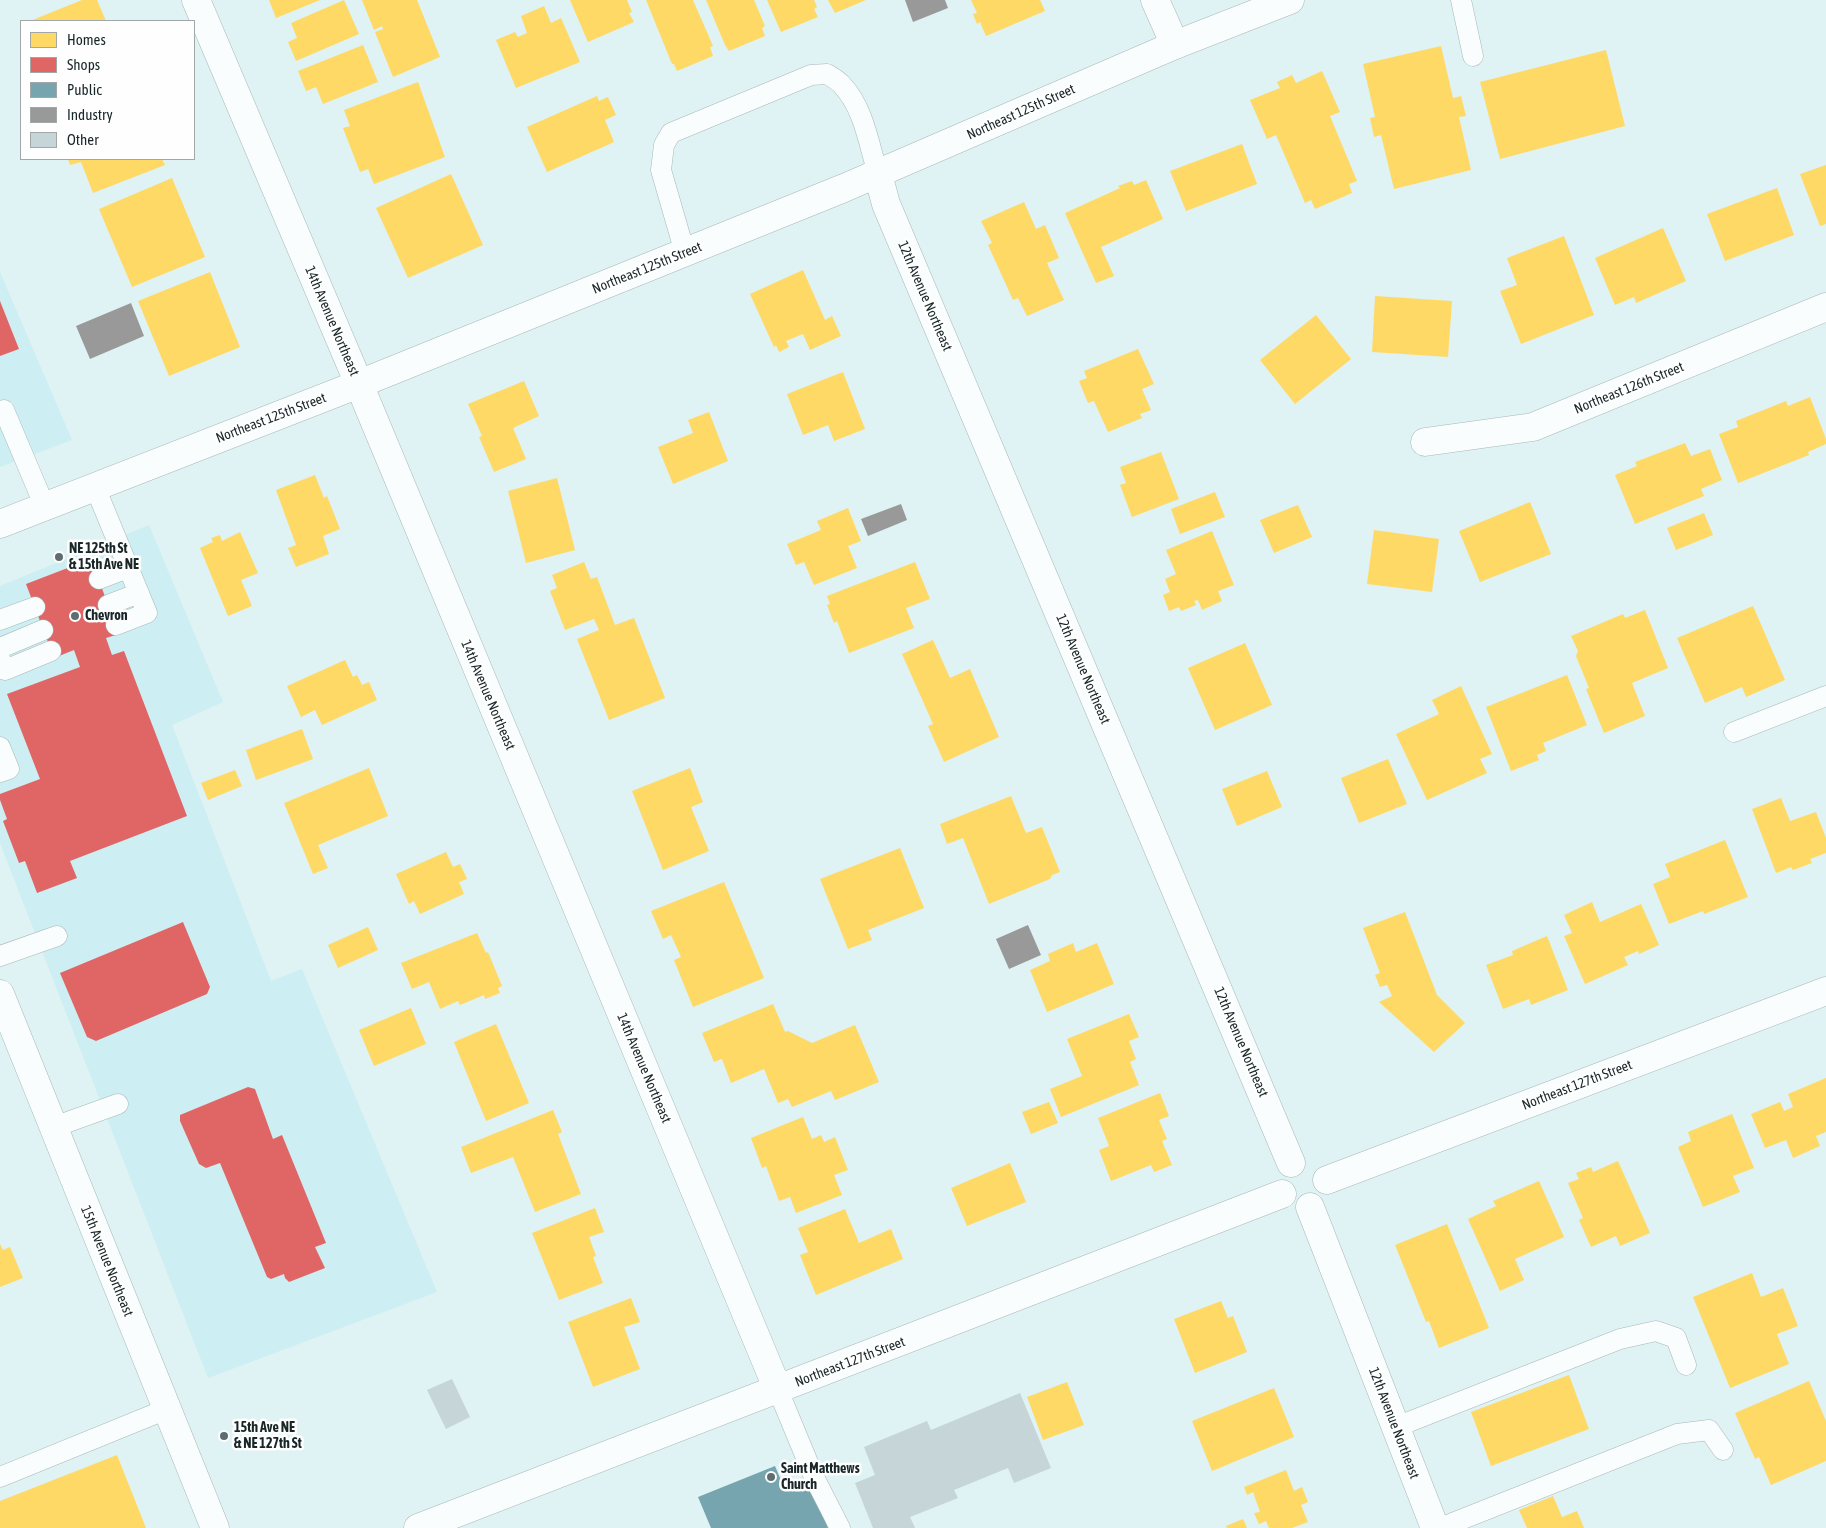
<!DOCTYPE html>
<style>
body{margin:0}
#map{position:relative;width:1826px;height:1528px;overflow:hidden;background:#dff2f4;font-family:"Asap Condensed",sans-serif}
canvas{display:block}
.legend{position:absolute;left:20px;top:20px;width:175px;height:140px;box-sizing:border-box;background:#fefefe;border:1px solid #a2a8a8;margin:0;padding:6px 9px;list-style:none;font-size:15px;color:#192628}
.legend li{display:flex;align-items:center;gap:10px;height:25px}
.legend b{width:25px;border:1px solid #a2a8a8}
</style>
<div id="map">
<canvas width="1826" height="1528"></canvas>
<ul class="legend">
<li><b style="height:14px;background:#ffd966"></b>Homes</li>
<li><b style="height:14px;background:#e06666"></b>Shops</li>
<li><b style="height:14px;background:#76a5af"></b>Public</li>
<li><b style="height:14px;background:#999"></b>Industry</li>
<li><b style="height:14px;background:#c6d5d7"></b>Other</li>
</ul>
</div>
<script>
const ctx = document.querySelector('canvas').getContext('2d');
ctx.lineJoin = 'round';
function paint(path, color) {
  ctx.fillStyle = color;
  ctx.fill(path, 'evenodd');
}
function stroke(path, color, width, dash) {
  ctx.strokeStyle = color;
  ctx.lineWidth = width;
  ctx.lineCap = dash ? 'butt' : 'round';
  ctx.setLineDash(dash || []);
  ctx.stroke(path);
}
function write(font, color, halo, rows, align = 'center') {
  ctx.font = font + ' "Asap Condensed",sans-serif';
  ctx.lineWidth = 5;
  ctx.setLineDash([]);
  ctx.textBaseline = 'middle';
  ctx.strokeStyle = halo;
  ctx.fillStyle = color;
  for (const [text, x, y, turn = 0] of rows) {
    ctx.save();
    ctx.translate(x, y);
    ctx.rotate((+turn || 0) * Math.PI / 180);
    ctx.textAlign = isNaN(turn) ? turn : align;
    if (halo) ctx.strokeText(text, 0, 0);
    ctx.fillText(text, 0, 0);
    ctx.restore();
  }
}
paint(new Path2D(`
 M0 272 72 440 0 467Z
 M149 525 223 702 172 725 271 981 302 969 437 1292 208 1378 0 843V586Z`), '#cdeef2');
paint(new Path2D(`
 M82 0H97L106 21H30Z
 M269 0H320L276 18Z
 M344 0 359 34 296 61 288 42 297 38 291 23Z
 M362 0H417L440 57 393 77 375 32 383 29 382 26 374 30Z
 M570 0H627L632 12 629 13 634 22 588 42Z
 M646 0H693L713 46 710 47 713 56 677 71 674 64H672Z
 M706 0H754L765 26 762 28 765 36 729 51 725 45Z
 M767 0H814L817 7 814 9 818 17 781 32Z
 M828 0H866L835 13Z
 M971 0H1040L1045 11 986 36 980 22 977 24 973 14 977 13Z
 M544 6 551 23 561 18 580 62 516 88 496 40 515 32 518 37 527 33 521 16Z
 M363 45 378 82 323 104 316 87 306 91 298 71Z
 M1441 46 1453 98 1461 96 1466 116 1459 117 1471 170 1394 189 1381 135 1374 137 1370 118 1375 117 1363 64Z
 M1606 50 1625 126 1500 159 1480 82Z
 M1322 71 1340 112 1330 116 1357 181 1349 184 1352 193 1315 209 1311 200 1305 203 1276 135 1267 139 1250 100 1280 88 1277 82 1292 75 1296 83Z
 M418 82 445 157 374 184 368 169 360 172 343 128 350 126 344 110Z
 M597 96 599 101 608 97 616 115 605 120 614 142 547 172 527 127Z
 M1242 144 1257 184 1186 211 1170 171Z
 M68 159H162L165 165 93 193 81 162 70 165Z
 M1826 165V224L1820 226 1800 174Z
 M451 174 483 245 408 278 376 208Z
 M172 178 205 257 132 287 99 209Z
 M1146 180 1163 219 1101 247 1114 276 1096 283 1065 213 1120 188 1118 186 1132 181 1134 185Z
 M1777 188 1794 235 1725 261 1707 214Z
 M1024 202 1036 229 1045 225 1059 258 1047 263 1064 300 1027 316 1018 298 1013 300 988 245 992 243 981 221Z
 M1663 228 1686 281 1636 303 1634 297 1615 305 1595 258Z
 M1564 236 1594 315 1521 344 1500 291 1517 285 1507 258Z
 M803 270 825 320 832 316 841 336 810 350 803 334 786 341 789 347 779 352 776 345 774 347 750 294Z
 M210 272 240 347 169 376 138 301Z
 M1375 296 1452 301 1448 357 1372 352Z
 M1316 315 1351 359 1295 404 1260 360Z
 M1138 349 1154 384 1142 389 1151 410 1140 414 1142 418 1108 432 1094 401 1088 403 1079 381 1087 378 1084 371Z
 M843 372 865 429 834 441 828 425 803 435 787 394Z
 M524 381 539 416 513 428 526 459 494 472 479 437 482 436 468 404Z
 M1810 397 1826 439V444L1808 452 1809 455 1738 483 1719 434 1738 427 1736 421 1786 401 1788 406Z
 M709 412 728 461 673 484 658 447 693 433 688 420Z
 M1685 443 1691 456 1710 449 1722 480 1701 489 1704 496 1635 524 1615 475 1637 466 1635 462Z
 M1161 452 1179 499 1132 517 1120 485 1126 483 1120 467Z
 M315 475 324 498 327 496 340 529 323 536 329 554 296 567 288 548 296 545 276 490Z
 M557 478 575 550 526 563 508 491Z
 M1215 492 1225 517 1180 534 1171 509Z
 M1530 502 1551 554 1480 582 1459 531Z
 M1298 505 1312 537 1274 553 1260 520Z
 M848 508 861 541 848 546 857 568 814 585 804 562 796 565 787 544 821 530 817 521Z
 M1704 513 1713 535 1676 550 1667 528Z
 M1374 530 1439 539 1432 592 1367 584Z
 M1212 531 1234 585 1218 591 1222 601 1202 610 1198 600 1194 601 1196 605 1181 611 1179 607 1169 611 1163 595 1170 592 1165 579 1176 574 1166 550Z
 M240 532 258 573 241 580 252 606 228 616 200 548 213 542 211 538 220 535 222 541Z
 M584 562 591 579 597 577 615 625 634 618 665 698 609 720 577 639 599 630 594 619 565 630 550 591 557 588 552 575Z
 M915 562 930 599 906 608 914 628 849 653 837 621 834 623 827 605 830 604 827 596Z
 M1753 606 1785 680 1746 697 1742 687 1705 703 1677 638Z
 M1645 610 1668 668 1632 683 1645 716 1604 733 1586 689 1589 688 1576 656 1578 651 1571 636 1623 614 1625 618Z
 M933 640 950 678 970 669 999 737 944 762 928 726 933 724 902 654Z
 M1245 643 1272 705 1215 730 1188 668Z
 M345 660 353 677 357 675 362 685 369 682 377 700 322 725 315 710 301 717 287 686Z
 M1567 675 1587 725 1543 743 1546 751 1537 755 1539 760 1511 771 1486 707Z
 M1461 686 1492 754 1480 759 1487 773 1427 800 1396 734 1439 714 1432 700Z
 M302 729 313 759 256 780 246 750Z
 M1388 759 1407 804 1359 823 1341 778Z
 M369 768 388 816 318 845 328 868 313 874 284 803Z
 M690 768 703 802 691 807 709 851 663 870 632 791Z
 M235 770 242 786 208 800 201 783Z
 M1267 771 1282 807 1237 826 1222 789Z
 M1011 796 1026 833 1042 827 1060 872 1052 875 1050 879 989 904 963 838 947 844 940 824Z
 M1781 798 1790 821 1816 812 1826 838V853L1810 859 1812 863 1793 870 1791 867 1776 873 1752 809Z
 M1725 840 1748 897 1704 914 1703 911 1669 924 1653 884 1670 877 1665 864Z
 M900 848 924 908 868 930 872 940 848 949 820 879Z
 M446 852 453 867 460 864 467 879 459 882 464 894 420 914 414 901 409 904 396 874Z
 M724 882 764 978 693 1007 674 960 681 957 671 935 663 939 651 911Z
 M1592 902 1600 922 1641 904 1659 945 1639 954 1638 951 1624 957 1628 965 1585 984 1564 936 1572 933 1564 915Z
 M1405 912 1437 995 1465 1023 1434 1052 1379 1002 1392 996 1387 985 1380 987 1375 975 1380 973 1363 928Z
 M368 927 378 950 338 968 328 945Z
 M477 933 486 953 488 952 502 986 498 988 500 993 485 999 484 995 460 1005 458 1001 440 1009 429 982 412 989 401 963Z
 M1547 936 1568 990 1531 1005 1529 999 1503 1009 1486 965 1513 955 1512 951Z
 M1073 943 1076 952 1097 943 1114 984 1047 1012 1030 970 1050 961 1048 954Z
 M773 1004 785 1032 788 1031 812 1043 855 1025 879 1082 835 1100 831 1091 792 1107 788 1099 778 1103 764 1069 731 1083 722 1059 714 1062 702 1033Z
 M411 1008 426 1044 374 1066 359 1030Z
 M1129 1014 1139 1037 1129 1041 1136 1059 1130 1062 1139 1085 1061 1117 1050 1089 1082 1076 1067 1039Z
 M496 1024 529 1103 486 1121 454 1042Z
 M1826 1078V1132L1816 1136 1820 1146 1793 1158 1786 1140 1765 1148 1751 1114 1780 1102 1784 1111 1793 1107 1788 1094Z
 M1160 1093 1169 1116 1159 1120 1167 1139 1162 1141 1172 1165 1154 1172 1151 1165 1111 1181 1099 1150 1109 1146 1098 1118Z
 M1049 1102 1058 1123 1031 1134 1022 1112Z
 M553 1110 562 1132 558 1134 581 1194 535 1212 513 1157 471 1173 461 1147Z
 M1732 1114 1754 1168 1733 1176 1740 1192 1703 1207 1678 1147 1691 1141 1688 1132Z
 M803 1117 812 1139 821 1135 824 1142 835 1137 848 1170 834 1175 842 1195 796 1213 790 1197 779 1201 766 1166 762 1168 751 1138Z
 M1618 1161 1650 1233 1620 1246 1616 1236 1591 1247 1579 1220 1583 1218 1568 1183 1579 1179 1576 1173 1591 1167 1593 1172Z
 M1010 1163 1026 1202 967 1226 951 1188Z
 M1539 1181 1564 1237 1515 1259 1524 1280 1500 1291 1468 1219 1496 1206 1493 1201Z
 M595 1208 604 1232 589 1237 596 1256 593 1257 603 1283 559 1300 532 1233Z
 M845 1209 859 1243 891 1229 903 1259 816 1295 800 1255 808 1252 798 1228Z
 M1447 1224 1489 1328 1439 1348 1429 1321 1426 1322 1395 1245Z
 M0 1244 3 1250 10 1247 23 1278 0 1287Z
 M1752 1273 1761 1297 1783 1288 1798 1326 1777 1334 1789 1364 1730 1388 1693 1297Z
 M631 1298 640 1322 624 1327 640 1369 593 1387 568 1322Z
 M1221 1301 1228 1318 1233 1316 1247 1352 1195 1373 1174 1319Z
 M1569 1375 1589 1429 1491 1466 1471 1412Z
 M1809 1381 1826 1421V1461L1771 1485 1759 1457 1755 1459 1735 1413Z
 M1067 1382 1084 1425 1043 1440 1027 1397Z
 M1274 1388 1294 1437 1212 1471 1192 1421Z
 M117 1455 146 1528H0V1501Z
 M1286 1470 1294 1491 1302 1487 1308 1502 1301 1505 1308 1522 1292 1528H1269L1266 1521 1259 1524 1254 1513 1260 1512 1253 1492 1247 1495 1244 1487Z
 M1553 1496 1562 1517 1577 1511 1584 1528H1527L1519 1510Z
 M1243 1519 1247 1528H1227L1226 1526Z`), '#ffd966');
paint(new Path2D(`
 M0 301 19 349 0 356Z
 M91 559 119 634 106 638 112 655 124 651 187 816 70 861 77 878 37 893 25 861 19 863 3 821 7 819 0 800V794L40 779 7 694 80 667 74 650 54 658 26 584Z
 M183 922 210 987 207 994 96 1041 87 1037 60 973Z
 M248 1087 255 1089 273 1139 282 1135 326 1243 315 1247 325 1268 289 1282 285 1278 284 1274 271 1279 267 1277 220 1163 206 1168 199 1164 180 1121V1115Z`), '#e06666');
paint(new Path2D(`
 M775 1466 780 1478 786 1475 790 1484 807 1477 828 1528H711L698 1497Z`), '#76a5af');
paint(new Path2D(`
 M905 0H945L948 8 913 22Z
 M131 303 144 336 90 359 76 326Z
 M901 504 907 520 868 536 861 519Z
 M1028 925 1041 955 1009 969 996 939Z`), '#999');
paint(new Path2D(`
 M452 1379 470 1417 446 1429 427 1390Z
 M1020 1393 1051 1468 1014 1483 1008 1468 954 1490 958 1498 910 1517 915 1528H873L855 1483 875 1475 864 1447 927 1421 931 1430Z`), '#c6d5d7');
const service = new Path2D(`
 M1461 0 1473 56
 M685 253 661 170 664 145 671 133 811 75 827 74C832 77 839 81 843 86 864 109 869 145 878 174
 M4 410 45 507
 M95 487 147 613 116 625
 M99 579 128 568
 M108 605 139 593
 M0 620 35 607
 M0 648 43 630
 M0 659 5 670 51 651
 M1734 732 1826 696
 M0 747 9 769 0 772
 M0 956 57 936
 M54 1127 118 1104
 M778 1390 814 1477 840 1528
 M1396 1427 1620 1339 1656 1331 1676 1338 1686 1365
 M0 1477 167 1409
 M1440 1528 1677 1434 1709 1430 1723 1450`);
const minor = new Path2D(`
 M196 0 359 384 778 1390
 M1155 0 1175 45
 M878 174 886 204 1291 1163
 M1425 442 1533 427 1826 307
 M1327 1180 1826 991
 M1310 1207 1435 1528
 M418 1528 1282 1194`);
const secondary = new Path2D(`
 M0 524 359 384 844 188 1175 45 1290 0
 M0 994 215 1528`);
stroke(service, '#a8b7b8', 21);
stroke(minor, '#a8b7b8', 29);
stroke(secondary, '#a8b7b8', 29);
stroke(service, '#fafdfd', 20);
stroke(minor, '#fafdfd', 28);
stroke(secondary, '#fafdfd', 28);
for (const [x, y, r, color] of [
 [59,557,5,"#5e6d6f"],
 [75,616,5,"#5e6d6f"],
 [224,1436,5,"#5e6d6f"],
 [771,1477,5,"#5e6d6f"]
]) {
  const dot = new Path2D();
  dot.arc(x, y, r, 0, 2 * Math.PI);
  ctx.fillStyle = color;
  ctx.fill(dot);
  stroke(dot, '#fefefe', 2);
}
write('14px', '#192628', '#fefefe', [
 ["Northeast 125th Street",1021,112,-24],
 ["Northeast 125th Street",647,268,-22],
 ["12th Avenue Northeast",925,296,67],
 ["14th Avenue Northeast",332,321,67],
 ["Northeast 126th Street",1629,388,-22],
 ["Northeast 125th Street",271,418,-21],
 ["12th Avenue Northeast",1083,669,67],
 ["14th Avenue Northeast",488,695,67],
 ["12th Avenue Northeast",1241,1042,67],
 ["14th Avenue Northeast",644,1068,67],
 ["Northeast 127th Street",1577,1085,-21],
 ["15th Avenue Northeast",107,1261,68],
 ["Northeast 127th Street",850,1362,-21],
 ["12th Avenue Northeast",1394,1423,69]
]);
write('bold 14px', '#192628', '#fefefe', [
 ["NE 125th St",69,549],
 ["& 15th Ave NE",69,565],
 ["Chevron",85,616],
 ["15th Ave NE",234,1428],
 ["& NE 127th St",234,1444],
 ["Saint Matthews",781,1469],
 ["Church",781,1485]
], 'left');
</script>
